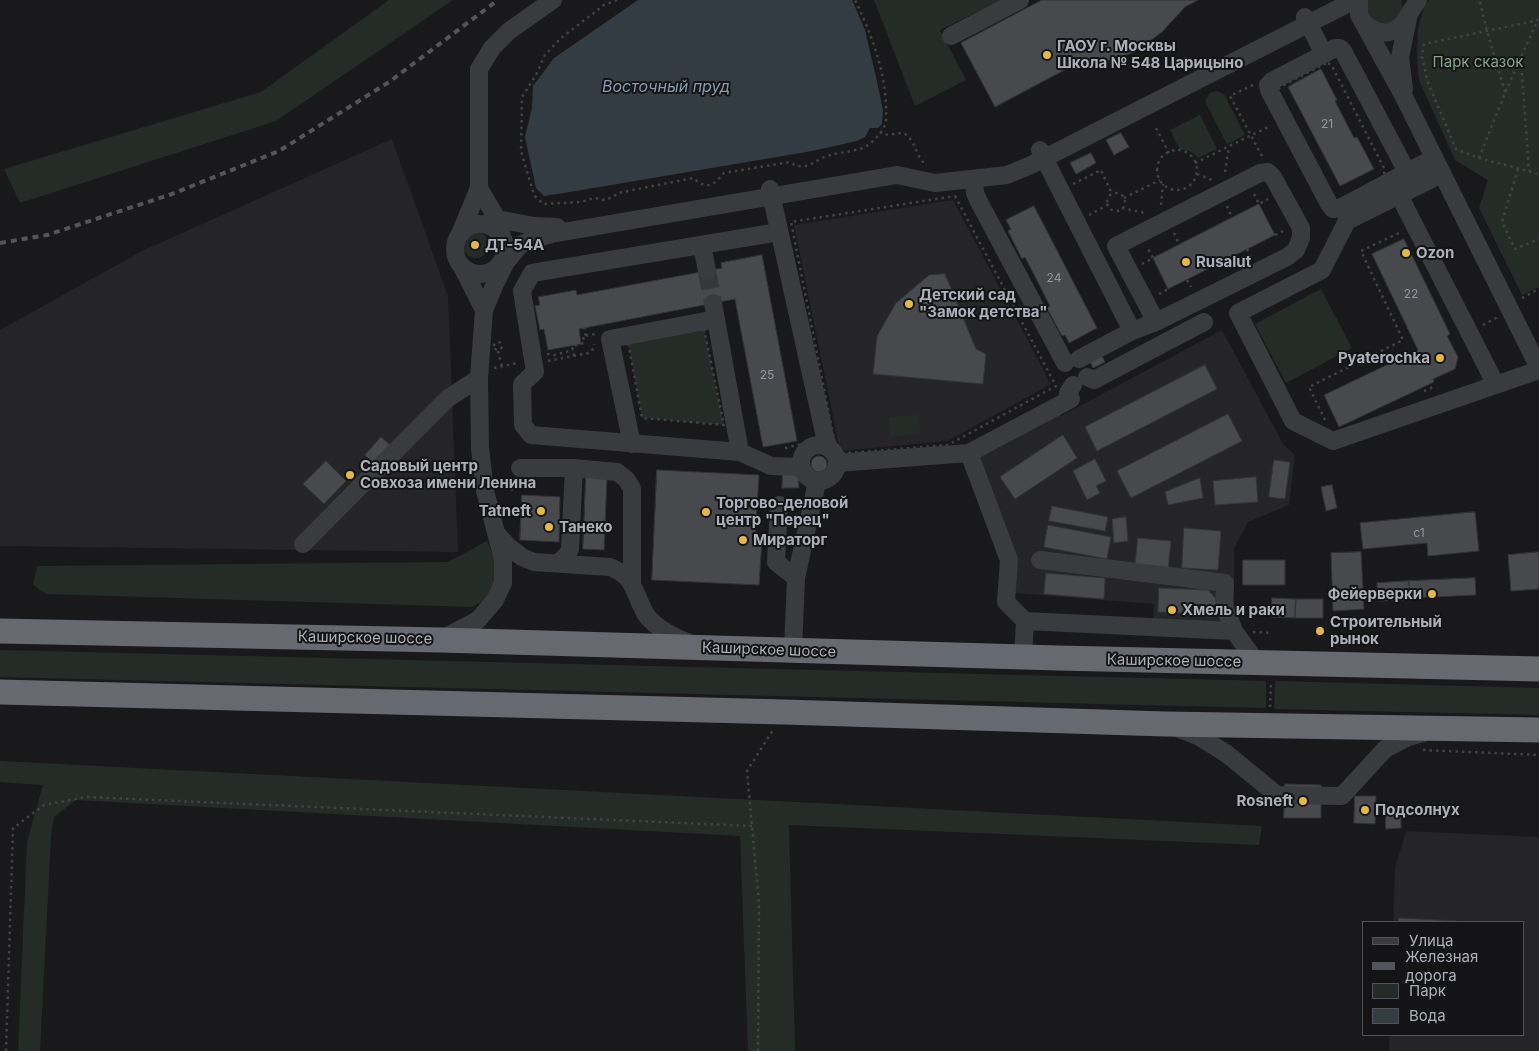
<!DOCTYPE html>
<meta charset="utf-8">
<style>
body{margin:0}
#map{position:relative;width:1539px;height:1051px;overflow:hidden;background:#19191b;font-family:Inter,sans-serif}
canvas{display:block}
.legend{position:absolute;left:1362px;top:921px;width:162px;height:115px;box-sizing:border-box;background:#141416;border:1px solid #515257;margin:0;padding:6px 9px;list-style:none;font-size:15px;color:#adb0b9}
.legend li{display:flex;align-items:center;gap:10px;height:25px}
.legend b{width:25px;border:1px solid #515257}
</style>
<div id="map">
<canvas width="1539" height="1051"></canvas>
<ul class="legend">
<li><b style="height:6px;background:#3a3b3f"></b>Улица</li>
<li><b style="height:6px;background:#53555a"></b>Железная дорога</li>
<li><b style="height:14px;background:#252c27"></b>Парк</li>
<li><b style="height:14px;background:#333b43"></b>Вода</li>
</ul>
</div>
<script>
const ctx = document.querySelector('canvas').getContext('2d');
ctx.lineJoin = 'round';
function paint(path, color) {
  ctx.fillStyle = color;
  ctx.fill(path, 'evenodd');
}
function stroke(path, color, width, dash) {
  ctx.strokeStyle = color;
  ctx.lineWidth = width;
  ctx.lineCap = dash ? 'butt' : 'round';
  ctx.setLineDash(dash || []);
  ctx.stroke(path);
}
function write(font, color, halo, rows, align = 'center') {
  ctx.font = font + ' Inter,sans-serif';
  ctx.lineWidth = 4;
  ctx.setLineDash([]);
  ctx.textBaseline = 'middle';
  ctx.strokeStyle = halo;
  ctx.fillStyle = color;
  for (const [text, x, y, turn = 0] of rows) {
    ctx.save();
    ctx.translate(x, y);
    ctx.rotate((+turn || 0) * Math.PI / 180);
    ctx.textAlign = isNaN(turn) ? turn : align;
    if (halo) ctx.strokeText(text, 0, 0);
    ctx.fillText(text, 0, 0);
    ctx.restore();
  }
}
paint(new Path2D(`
 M392 139 448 296 458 552 0 546V330L142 251Z
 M953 200 1051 384 947 441 840 451 794 225Z
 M1222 330 1283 444 1295 455 1289 505 1248 522 1234 548V624L1153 621 1154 604 1014 593 973 446 1052 398 1061 416Z
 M1406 831 1539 837V1051H1389L1390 1035H1523V922H1393L1395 867Z`), '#252528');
paint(new Path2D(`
 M389 0H453L276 121 20 203 4 169 261 92Z
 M874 0H1002L940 30 966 80 915 106Z
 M1367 0H1401C1405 14 1399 18 1388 25L1374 23 1366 12Z
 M1429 0H1539V287L1522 295 1479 208 1488 180 1455 160 1419 80 1417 57 1418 29 1424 7Z
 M1217 91 1224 94 1245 135 1227 144 1206 104V100L1209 93Z
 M1200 115 1217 149 1198 158C1193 152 1189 150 1180 150L1170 130Z
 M463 245a13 13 0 1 1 26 0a13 13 0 1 1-26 0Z
 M1321 289 1352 348 1286 383 1255 324Z
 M704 329 724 425 642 418 628 342Z
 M918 415 920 434 890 437 889 417Z
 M487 541 495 559V586L485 600 472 607 46 594 33 585 37 566 448 562Z
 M0 650 1266 681V708L0 677Z
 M1275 681 1539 688V715L1274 709Z
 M0 761 1262 826 1259 845 789 825 795 1051H748L740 836 76 800 54 817 51 836 40 1051H18L27 842 43 785 0 782Z`), '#252c27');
paint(new Path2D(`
 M638 0H852L865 30 876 77 883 110 882 124 878 128H870L865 137 857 141 812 151 564 193 544 196 536 188 525 137 532 108 533 86 554 58Z`), '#333b43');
const building = new Path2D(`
 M1042 0H1198L1185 7 1162 32 1135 52 1099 64 1072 66 995 107 961 43Z
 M1321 69 1337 100 1335 101 1354 138 1357 137 1374 169 1340 186 1288 87Z
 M1121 133 1129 147 1114 155 1106 140Z
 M1091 153 1096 163 1076 174 1070 163Z
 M1259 204 1275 235 1168 289 1153 258Z
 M1034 206 1097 328 1069 343 1065 335 1062 336 1047 308 1050 306 1025 257 1022 259 1008 231 1011 229 1006 220Z
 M1404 239 1450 334 1447 336 1458 357 1455 369 1433 379 1434 382 1339 427 1324 395 1418 350 1372 254Z
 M762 255 797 441 763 447 735 299 579 329 581 344 548 350 544 329 540 330 535 306 540 305 538 297 576 290 577 295 722 268 721 263Z
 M945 274 976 349 986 354 983 384 873 374 877 336 896 303 929 275Z
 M1099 350 1105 362 1093 368 1087 356Z
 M1205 365 1217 389 1097 451 1085 427Z
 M1228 414 1242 441 1131 498 1117 471Z
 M1063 435 1077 458 1015 499 1000 477Z
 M381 437 390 445 373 463 365 455Z
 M811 464a8 8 0 1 1 16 0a8 8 0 1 1-16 0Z
 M1095 459 1106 481 1096 486 1100 493 1087 500 1073 471Z
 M1274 460 1290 462 1285 499 1269 497Z
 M326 461 346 481 324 504 303 484Z
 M657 470 759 475 755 539H762L759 585 652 580Z
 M783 474H798L799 488H782Z
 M586 476 607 477 604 550 583 549Z
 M1256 477 1258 502 1215 505 1213 481Z
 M1200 478 1203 498 1168 505 1165 492Z
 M1332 485 1337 508 1326 511 1321 487Z
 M522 495 560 497 559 542 520 540Z
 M1052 506 1108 517 1105 531 1049 521Z
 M1475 512 1479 551 1428 556 1427 543 1363 549 1360 523Z
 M1126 517 1128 541 1114 543 1112 519Z
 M1048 525 1111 537 1107 559 1044 547Z
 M1184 528 1221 531 1218 570 1182 568Z
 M1138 538 1171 541 1168 569 1135 566Z
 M1361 552 1364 609 1333 611 1331 553Z
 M1539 552V589L1511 591 1508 555Z
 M1243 560H1285V585H1243Z
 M1046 573 1105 578 1104 599 1044 594Z
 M1475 578 1476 595 1410 598 1409 581Z
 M1409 581 1410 600 1378 601 1377 583Z
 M1159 588 1208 590 1217 600V615L1158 612Z
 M1272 598 1296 599 1295 618 1272 617Z
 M1296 599H1323V618H1295Z
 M1285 784 1321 785V818H1284Z
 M1355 796H1376L1375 824 1354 823Z
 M1386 812H1401V828L1386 829Z
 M1399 918 1457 921V922H1399Z`);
paint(building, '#48494d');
stroke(building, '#333337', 1);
stroke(new Path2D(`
 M707 271 713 303`), '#37373b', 18, [18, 9]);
stroke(new Path2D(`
 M617 0 604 5 560 39 545 55 536 75 522 97 521 151 534 195 543 204 581 202 594 198 605 200 613 197 618 193 693 178C707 190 713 186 724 173L790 162C807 174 815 158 831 155 841 152 860 151 868 145 874 141 882 132 885 125 887 121 886 114 886 110 886 72 871 33 855 0
 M1480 2 1487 31 1505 92
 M1539 20 1424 44 1422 57 1427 80 1456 149 1479 158 1539 174
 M1521 60 1529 171
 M1328 63 1332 66 1385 170 1383 178 1377 183 1340 201 1331 200 1277 93 1278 89 1282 86 1324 64Z
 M1253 85 1230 96 1263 158
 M1156 128 1169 153
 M880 132 884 135 904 133C917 143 914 153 925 164
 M1157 170a20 20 0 1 1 40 0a20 20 0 1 1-40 0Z
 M1479 158 1505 93 1539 17
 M1195 163 1270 126
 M1518 169 1502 222 1515 249 1539 239
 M1225 172 1229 146
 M1197 174 1212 180
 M1073 184 1101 170 1112 194
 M1107 202a9 9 0 1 1 18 0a9 9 0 1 1-18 0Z
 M1254 194 1259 204 1268 199
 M955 196 1056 386 948 445 837 454 791 222Z
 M1124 198 1160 180
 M1161 205 1163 184
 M1227 206 1232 218
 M1122 208 1145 213
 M1089 215 1108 205
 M1174 233 1179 244
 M1275 235 1285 230
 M1247 249 1251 257
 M1142 264 1153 258 1147 247
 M1187 280 1191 287
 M1159 294 1168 289
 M1522 298 1539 289
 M1483 325 1498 317
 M584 327 586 336
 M704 329 724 425 642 418 628 342Z
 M494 346a4 4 0 1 1 8 0a4 4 0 1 1-8 0Z
 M498 351 502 366
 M547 354 554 355 573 350
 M574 356 572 346 584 343 583 336 596 334
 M548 361 589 353 594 348V344
 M494 368 518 363
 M1424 391 1436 386
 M1325 420 1309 387 1403 340 1361 251 1401 232
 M785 448 810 442 811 441
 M499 484 513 490
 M1253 632 1272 633
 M1270 707 1271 683
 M1423 750 1539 755
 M6 1051 13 828 44 805 86 797 752 826
 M758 1051 759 903 747 771 773 730`), '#404246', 2.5, [2.5, 4]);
stroke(new Path2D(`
 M1359 0V15L1404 97 1539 368
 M1305 17 1324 54 1272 81 1268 85 1269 90 1329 204 1333 209 1340 208 1434 158
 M1364 23C1379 37 1398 36 1408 16
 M951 36 1020 0
 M1324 54 1335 48H1340L1343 51 1407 172
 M1404 89 1400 57 1409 14 1418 0
 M1040 150 1132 331
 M1268 172 1273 177 1301 228V238L1296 250 1287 257 1156 322 1116 246 1260 173Z
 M1442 174 1347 221 1322 270 1238 313 1293 421 1333 441 1539 370
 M974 179 975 193 978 200 1065 363
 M770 189 825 437 829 448
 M1399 195 1496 385
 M497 219 534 226 557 227
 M455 249a25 25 0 1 1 50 0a25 25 0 1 1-50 0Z
 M779 232 532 273 522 291 535 372 522 384 523 425 531 435 740 452 771 466 800 467
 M460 234 479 188V69L492 48 509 31 553 0
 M702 245 707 271
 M506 262 520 245 534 239 551 234 897 175 935 183 1007 175 1031 165 1351 2 1358 5
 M461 265 484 310
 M713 303 740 452
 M1079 359 1132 331 1156 322
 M1087 377 1094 380 1204 322
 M632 444 610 339 716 319
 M801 463a18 18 0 1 1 36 0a18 18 0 1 1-36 0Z
 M969 453 1071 399 1068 393 1073 385
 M837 463 969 453 1009 560 1006 602 1025 621 1234 631
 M520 468H574L617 472 626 479 632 488V584
 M779 505 776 562 796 578
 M498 535 509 547 522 557 534 562 610 567C632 576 632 585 641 605 643 608 644 612 646 615 657 629 673 636 689 643
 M303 544 447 399 479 378
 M1040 560 1225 583 1224 605 1234 631 1257 663
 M558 563 567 555 570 549 574 468
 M442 639 478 620 495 600 503 583V559L485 491 480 448 479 378 484 310 495 284 506 262 504 244 497 219 479 188
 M793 651 796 578 817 482
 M1023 657 1025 621
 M1177 728 1198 736 1227 754 1277 795 1342 796 1385 749 1408 737 1423 733`), '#3a3b3f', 18);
stroke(new Path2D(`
 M0 631 441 640 1058 658 1539 669
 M0 692 784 712 1165 724 1539 730`), '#676970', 25);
stroke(new Path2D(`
 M0 243 47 235 172 194 279 151 389 82 498 0`), '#53555a', 4, [6, 5]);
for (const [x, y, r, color] of [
 [1047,55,5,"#e1b94b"],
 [475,245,5,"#e1b94b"],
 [1406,253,5,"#e1b94b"],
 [1186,262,5,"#e1b94b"],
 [909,304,5,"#e1b94b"],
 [1440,358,5,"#e1b94b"],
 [350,475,5,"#e1b94b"],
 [541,511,5,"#e1b94b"],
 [706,512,5,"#e1b94b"],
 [549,527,5,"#e1b94b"],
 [743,540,5,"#e1b94b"],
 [1432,594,5,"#e1b94b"],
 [1172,610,5,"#e1b94b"],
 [1320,631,5,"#e1b94b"],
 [1303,801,5,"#e1b94b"],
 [1365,810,5,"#e1b94b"]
]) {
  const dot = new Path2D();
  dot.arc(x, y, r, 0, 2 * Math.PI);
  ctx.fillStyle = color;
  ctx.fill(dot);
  stroke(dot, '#141416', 2);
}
write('12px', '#94969e', null, [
 ["21",1327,124],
 ["24",1054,278],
 ["22",1411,294],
 ["25",767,375],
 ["с1",1419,533]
]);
write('bold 15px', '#adb0b9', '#141416', [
 ["ГАОУ г. Москвы",1057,46],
 ["Школа № 548 Царицыно",1057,63],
 ["ДТ-54А",485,245],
 ["Ozon",1416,253],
 ["Rusalut",1196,262],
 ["Детский сад",919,295],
 ["\"Замок детства\"",919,312],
 ["Pyaterochka",1430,358,"right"],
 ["Садовый центр",360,466],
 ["Совхоза имени Ленина",360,483],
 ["Торгово-деловой",716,503],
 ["центр \"Перец\"",716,520],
 ["Tatneft",531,511,"right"],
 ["Танеко",559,527],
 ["Мираторг",753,540],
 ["Фейерверки",1422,594,"right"],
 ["Хмель и раки",1182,610],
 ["Строительный",1330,622],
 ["рынок",1330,639],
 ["Rosneft",1293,801,"right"],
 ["Подсолнух",1375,810]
], 'left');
write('15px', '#86a289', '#141416', [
 ["Парк сказок",1478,62]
]);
write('15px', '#adb0b9', '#141416', [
 ["Каширское шоссе",365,638,1],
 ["Каширское шоссе",769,650,2],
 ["Каширское шоссе",1174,661,1]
]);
write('italic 16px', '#879ab0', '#141416', [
 ["Восточный пруд",666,87]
]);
</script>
